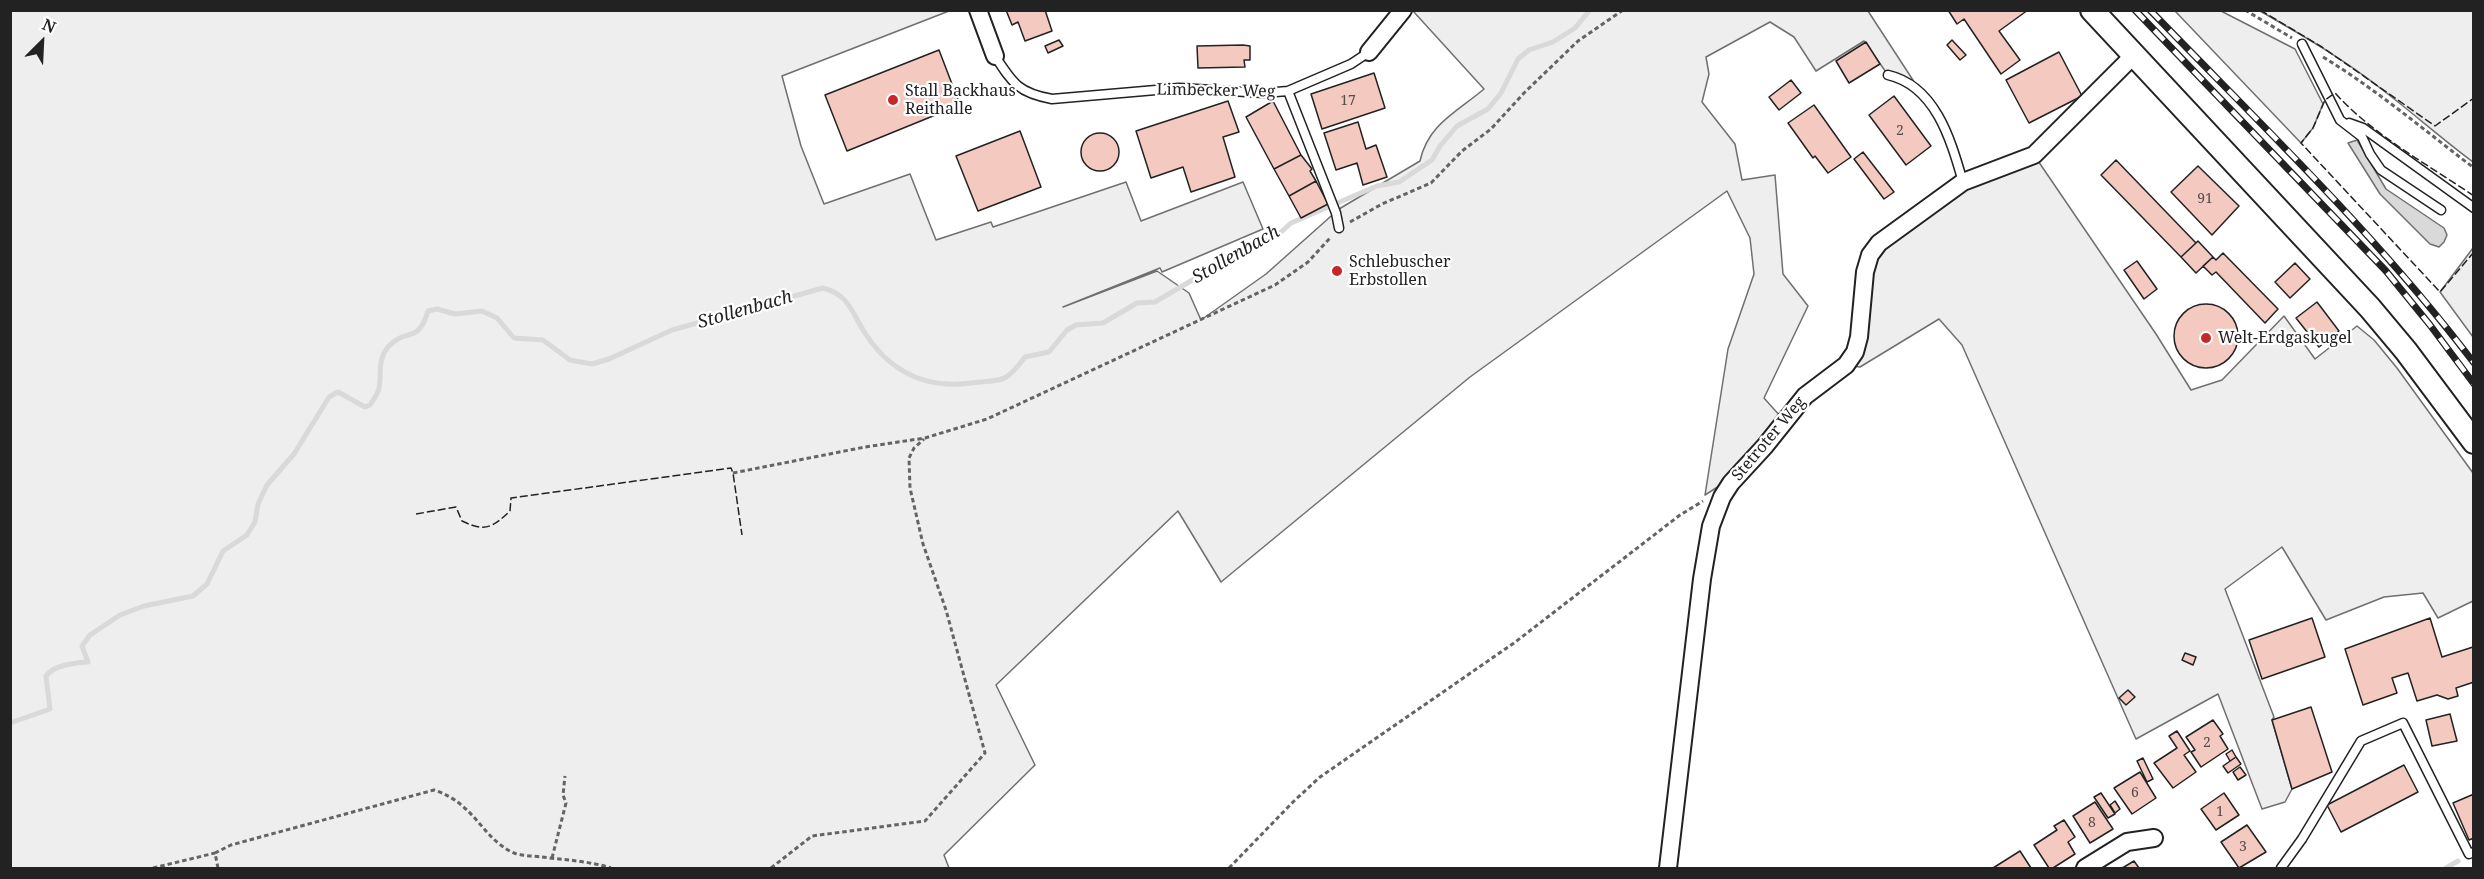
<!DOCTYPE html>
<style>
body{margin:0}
#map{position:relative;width:2484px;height:879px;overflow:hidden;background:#fff;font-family:"Noto Serif",serif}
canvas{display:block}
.frame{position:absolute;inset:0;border:12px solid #222;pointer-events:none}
.north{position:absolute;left:12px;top:12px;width:60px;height:60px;-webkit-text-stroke:4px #fff;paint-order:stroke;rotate:24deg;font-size:16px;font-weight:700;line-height:24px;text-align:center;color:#222}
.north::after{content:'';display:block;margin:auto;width:21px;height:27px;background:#222;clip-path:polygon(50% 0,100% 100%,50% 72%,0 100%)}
</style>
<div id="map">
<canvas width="2484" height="879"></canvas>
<div class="frame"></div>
<div class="north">N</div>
</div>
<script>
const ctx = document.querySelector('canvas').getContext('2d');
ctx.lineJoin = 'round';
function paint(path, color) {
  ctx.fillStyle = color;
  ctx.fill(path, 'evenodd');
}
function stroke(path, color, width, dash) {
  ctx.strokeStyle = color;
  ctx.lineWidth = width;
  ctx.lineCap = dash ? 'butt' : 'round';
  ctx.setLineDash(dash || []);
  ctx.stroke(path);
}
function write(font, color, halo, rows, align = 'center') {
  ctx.font = font + ' "Noto Serif",serif';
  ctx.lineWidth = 4.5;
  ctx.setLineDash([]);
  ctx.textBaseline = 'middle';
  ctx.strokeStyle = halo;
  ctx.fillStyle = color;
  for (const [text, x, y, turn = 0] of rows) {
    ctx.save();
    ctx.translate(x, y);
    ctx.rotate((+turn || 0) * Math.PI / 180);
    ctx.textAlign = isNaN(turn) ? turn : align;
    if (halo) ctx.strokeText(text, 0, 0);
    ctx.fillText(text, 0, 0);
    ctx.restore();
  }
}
const green = new Path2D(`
 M10 11H949L782 76 801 146 824 204 910 174 936 240 991 222 993 227 1126 182 1141 221 1243 182 1263 229 1162 272 1160 268 1063 307 1157 271 1189 293 1201 320 1266 274 1339 209 1420 161C1428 124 1457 112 1484 89L1413 11H1868L1922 94 1888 75 1864 41 1816 71 1794 37 1770 22 1706 57 1709 74 1702 102 1735 144 1742 180 1775 175 1783 274 1808 306 1764 398 1781 417 1727 481 1705 495 1728 349 1754 274 1750 238 1727 191 1470 377 1221 582 1178 511 996 685 1035 765 944 855 949 868H11Z
 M2175 11H2221L2295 49 2323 104 2313 128 2301 143Z
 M2260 11H2473V162C2442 139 2414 114 2384 91 2345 60 2302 35 2260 11Z
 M2034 155 2156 334 2191 390 2222 380 2284 316 2315 359 2357 326 2374 340 2397 368 2473 473V601L2438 618 2423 593 2384 597 2326 620 2282 547 2225 589 2274 717 2272 720 2292 789 2285 802 2262 809 2218 694 2136 739 1962 345 1939 319 1860 367 1852 366 1874 256 1963 182Z
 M2473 248V337L2440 292Z`);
paint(green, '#eee');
stroke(green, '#6f6f6f', 1.5);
const water = new Path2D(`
 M2357 140 2386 189 2444 228 2447 235 2444 242 2439 247 2430 244 2380 194 2348 143Z`);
paint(water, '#d9d9d9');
stroke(water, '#6f6f6f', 1.5);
stroke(new Path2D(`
 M10 723 50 709 46 676C54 665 74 663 88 662L82 646 90 635 120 615 144 606 193 596 207 584 223 551 247 535 255 522 258 504 267 485 294 454 329 397 338 392 365 407 370 405C373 400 378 394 379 388 382 373 377 360 388 347 406 327 418 345 428 311L437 309 455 314 482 311 497 318 514 338 543 340 570 360 592 364 609 359 672 330 823 288C849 295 851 311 865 333 890 372 925 389 971 383 1003 379 1004 385 1025 357L1049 352 1067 330 1076 325 1103 323 1137 303 1155 302 1218 265 1279 234 1291 223 1377 186 1399 182 1432 160 1440 146 1457 126 1488 109 1501 93 1518 59 1529 50 1553 42 1575 28 1590 10
 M2446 868 2458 861`), '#d9d9d9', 5);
const building = new Path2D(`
 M1006 10H1045L1052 31 1025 41 1018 22 1012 25Z
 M1948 10H2028L1999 31 2020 60 2001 74 1964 19 1957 24Z
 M1059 40 1063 46 1048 53 1045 46Z
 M1952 40 1966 55 1960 60 1947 45Z
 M1866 42 1880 64 1849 83 1836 61Z
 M1243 45 1250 46V60H1244L1245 67 1198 68 1197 46Z
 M939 50 960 105 847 151 825 95Z
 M2059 52 2082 96 2029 123 2006 80Z
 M1374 73 1385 108 1322 129 1311 94Z
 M1791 80 1801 93 1779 110 1769 97Z
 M1894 96 1931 146 1906 165 1869 115Z
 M1228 101 1239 132 1223 137 1235 177 1191 192 1183 167 1151 178 1136 131Z
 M1273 101 1301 155 1274 169 1246 117Z
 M1814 105 1851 157 1828 173 1815 156 1813 158 1788 123Z
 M1358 122 1366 149 1376 145 1387 177 1363 185 1357 163 1336 170 1324 133Z
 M1020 131 1041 187 978 211 956 156Z
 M1081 152a19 19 0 1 1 38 0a19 19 0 1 1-38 0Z
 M1863 152 1894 192 1884 199 1854 159Z
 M1301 155 1312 169 1310 171 1316 181 1289 196 1274 169Z
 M2116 160 2196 243 2181 257 2101 175Z
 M2198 166 2239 206 2212 235 2171 192Z
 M1316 181 1328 204 1301 218 1289 196Z
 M2198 241 2213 257 2196 273 2181 257Z
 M2223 253 2278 309 2265 323 2216 272 2212 275 2203 266 2213 257 2216 260Z
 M2137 261 2157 289 2144 299 2124 270Z
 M2295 263 2310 279 2290 298 2275 282Z
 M2317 302 2339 331 2319 347 2296 318Z
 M2174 336a32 32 0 1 1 64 0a32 32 0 1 1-64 0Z
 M2312 618 2325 657 2262 679 2249 640Z
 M2430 618 2442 657 2473 647 2474 682 2456 688 2458 696 2448 699 2437 695 2417 701 2408 673 2392 678 2397 693 2363 705 2345 649Z
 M2185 653 2196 657 2193 665 2182 660Z
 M2128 690 2135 697 2126 705 2119 698Z
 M2311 707 2332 772 2292 789 2272 720Z
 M2450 714 2457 741 2432 746 2426 720Z
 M2213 720 2223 734 2220 736 2228 749 2201 767 2191 752 2195 750 2186 737Z
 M2177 731 2190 751 2184 755 2196 772 2173 788 2154 763 2177 748 2169 736Z
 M2232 750 2236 757 2230 761 2226 754Z
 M2236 757 2241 764 2228 773 2223 766Z
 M2143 758 2153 779 2147 782 2137 761Z
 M2404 765 2418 792 2341 832 2327 805Z
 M2240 767 2246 775 2238 780 2233 772Z
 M2140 772 2156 798 2132 814 2114 788Z
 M2101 793 2115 814 2108 818 2094 797Z
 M2224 793 2239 815 2216 830 2201 809Z
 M2474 794V838L2469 840 2453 803Z
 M2115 801 2120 809 2115 813 2110 805Z
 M2095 802 2113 829 2090 843 2073 816Z
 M2064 820 2075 837 2068 842 2075 854 2053 868H2049L2034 845 2057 830 2054 826Z
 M2247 825 2266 852 2239 868 2221 842Z
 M2020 851 2031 868H1993Z
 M2134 861 2139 868H2121L2124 867Z`);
paint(building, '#f3c9c0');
stroke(building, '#222', 1.5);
const service = new Path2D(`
 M2302 44 2340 120 2362 137 2370 154 2381 170 2441 210
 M995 56C1013 84 1019 93 1052 99L1179 88 1264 93 1288 91 1351 64 1369 52
 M1888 75C1936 86 1951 141 1963 182
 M1288 91 1336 213 1339 228
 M2349 123 2363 128 2474 208
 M2281 868 2302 839 2361 741 2403 723 2469 854 2474 852`);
const minor = new Path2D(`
 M978 10 995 56
 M1369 52 1403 10
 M1668 868 1702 579 1711 526 1722 497 1731 483 1765 446 1805 396 1846 365 1855 352 1859 337 1865 272 1870 255 1879 243 1963 182 2034 155 2134 55
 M2085 868 2127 842 2154 838`);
const secondary = new Path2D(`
 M2092 10 2370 308 2406 351 2474 442`);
stroke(service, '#222', 11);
stroke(minor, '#222', 20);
stroke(secondary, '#222', 26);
stroke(new Path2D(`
 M2245 10 2292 38
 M2323 57C2377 90 2424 130 2474 168
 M1350 222 1382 204 1431 183 1462 151 1491 129 1524 93 1578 41 1623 10
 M733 473 865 447 925 438 987 419 1275 285 1308 262 1331 237
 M552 858 566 803 563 795 565 776
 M153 868 215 853
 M218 868 215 853 231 845 434 790C475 803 482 839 514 853 522 856 534 856 542 857 566 860 589 861 611 868
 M771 868 812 836 925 821 985 753 946 610 923 544 910 488 909 458 914 448 924 439
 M1229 868 1293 802 1320 777 1514 643 1680 515 1703 501`), '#646464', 3, [4.5, 3]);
stroke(service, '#fff', 8);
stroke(minor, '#fff', 16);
stroke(secondary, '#fff', 22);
const rail = new Path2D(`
 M2135 10 2386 271 2430 325 2474 384
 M2150 10C2261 125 2378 236 2474 363`);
stroke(rail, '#222', 7);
stroke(rail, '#fff', 4.5, [14]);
stroke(new Path2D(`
 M2260 10 2322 47 2435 126 2474 98
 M2474 196C2427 164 2373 135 2335 93L2325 100 2313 128 2301 143 2440 292 2474 252
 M416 514 456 507 462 521C485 532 492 528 510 511L511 498 731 468 733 473 742 535`), '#222', 1.5, [8, 3]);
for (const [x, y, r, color] of [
 [893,100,6,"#c62828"],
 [1337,271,6,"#c62828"],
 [2206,338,6,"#c62828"]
]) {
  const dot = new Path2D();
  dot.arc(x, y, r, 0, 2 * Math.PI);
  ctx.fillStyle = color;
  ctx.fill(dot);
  stroke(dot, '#fff', 2);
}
write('14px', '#564c4a', null, [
 ["17",1348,101],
 ["2",1900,131],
 ["91",2205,199],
 ["2",2207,743],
 ["6",2135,793],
 ["1",2220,812],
 ["8",2092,823],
 ["3",2243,847]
]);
write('16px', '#222', '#fff', [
 ["Stall Backhaus",905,91],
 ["Reithalle",905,109],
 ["Schlebuscher",1349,262],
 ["Erbstollen",1349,280],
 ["Welt-Erdgaskugel",2218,338]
], 'left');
write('16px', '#222', '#fff', [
 ["Limbecker Weg",1216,91,1],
 ["Stetroter Weg",1769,439,-50]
]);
write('italic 18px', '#222', '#fff', [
 ["Stollenbach",1236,255,-30],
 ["Stollenbach",745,310,-16]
]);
</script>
